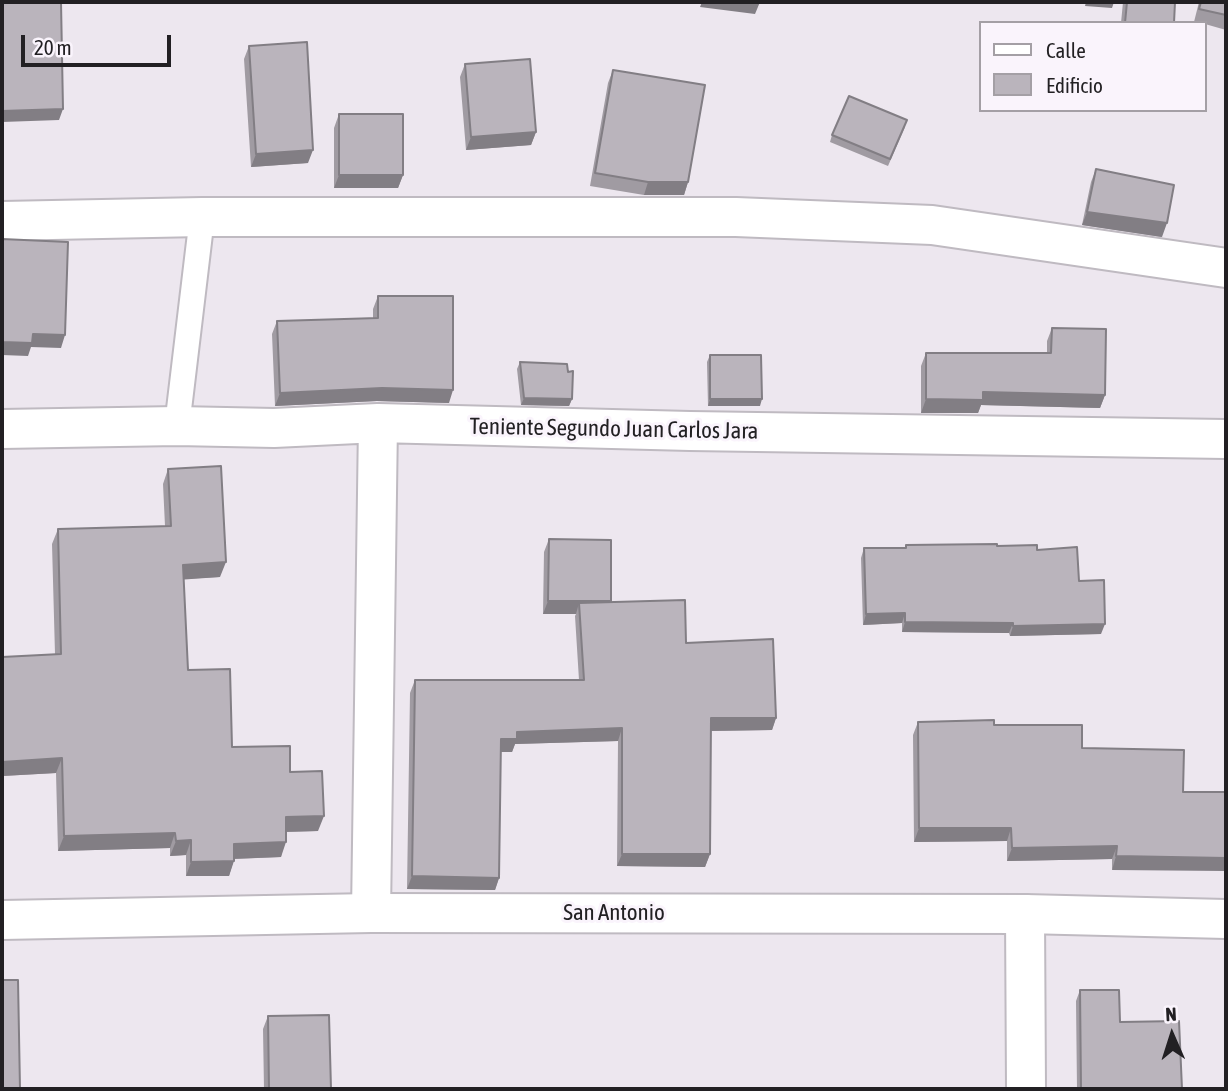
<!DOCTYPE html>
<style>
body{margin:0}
#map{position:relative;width:1228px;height:1091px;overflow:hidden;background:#ede7ef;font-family:"Asap Condensed",sans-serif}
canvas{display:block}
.frame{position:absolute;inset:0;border:4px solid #222023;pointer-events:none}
.legend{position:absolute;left:979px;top:21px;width:228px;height:91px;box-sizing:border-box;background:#faf4fc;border:2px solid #a49fa5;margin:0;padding:9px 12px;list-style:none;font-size:21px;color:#222023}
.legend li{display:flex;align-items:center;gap:14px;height:35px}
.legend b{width:35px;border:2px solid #a49fa5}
.north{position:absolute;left:1137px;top:1000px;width:70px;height:70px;-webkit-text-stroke:5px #faf4fc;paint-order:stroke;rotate:357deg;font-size:19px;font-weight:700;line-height:28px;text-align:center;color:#222023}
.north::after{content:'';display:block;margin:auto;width:24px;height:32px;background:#222023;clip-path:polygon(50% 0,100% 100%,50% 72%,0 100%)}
.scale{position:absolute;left:21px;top:35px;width:150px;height:32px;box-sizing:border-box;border:4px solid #222023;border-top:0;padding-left:9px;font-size:21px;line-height:24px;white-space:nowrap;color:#222023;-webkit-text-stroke:5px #faf4fc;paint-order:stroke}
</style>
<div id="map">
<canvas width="1228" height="1091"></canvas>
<div class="frame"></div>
<ul class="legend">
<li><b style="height:9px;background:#fff"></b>Calle</li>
<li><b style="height:19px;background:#bab4bc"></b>Edificio</li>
</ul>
<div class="north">N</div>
<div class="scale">20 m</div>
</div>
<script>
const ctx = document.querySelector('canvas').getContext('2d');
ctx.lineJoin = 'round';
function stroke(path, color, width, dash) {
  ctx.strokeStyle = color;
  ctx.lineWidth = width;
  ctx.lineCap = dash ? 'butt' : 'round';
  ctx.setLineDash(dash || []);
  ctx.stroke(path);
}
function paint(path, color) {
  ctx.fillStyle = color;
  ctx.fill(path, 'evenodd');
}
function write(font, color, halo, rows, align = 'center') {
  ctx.font = font + ' "Asap Condensed",sans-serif';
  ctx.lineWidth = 6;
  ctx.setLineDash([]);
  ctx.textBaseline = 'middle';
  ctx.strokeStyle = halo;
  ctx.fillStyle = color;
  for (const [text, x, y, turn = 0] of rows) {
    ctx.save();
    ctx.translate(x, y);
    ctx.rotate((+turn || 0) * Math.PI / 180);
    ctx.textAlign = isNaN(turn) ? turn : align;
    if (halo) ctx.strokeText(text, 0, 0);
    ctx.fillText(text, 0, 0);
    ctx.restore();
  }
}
const service = new Path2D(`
 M177 426 202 217`);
const minor = new Path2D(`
 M2 221 202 217H736L932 225 1226 268
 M2 429 177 426 274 428 378 423 690 431 1226 439
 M371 913 378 423
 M1025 914 1226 919`);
const tertiary = new Path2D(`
 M2 920 371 913 1025 914 1026 1089`);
stroke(service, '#bfbac1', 28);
stroke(minor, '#bfbac1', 42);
stroke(tertiary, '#bfbac1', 42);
stroke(service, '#fff', 24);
stroke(minor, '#fff', 38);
stroke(tertiary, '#fff', 38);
paint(new Path2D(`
 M1123 2H1175L1174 23H1121Z
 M1199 2H1226V30L1205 24V23L1194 22Z
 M249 46 308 163 251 167 244 59Z
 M465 64 536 132 531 145 466 150 460 77Z
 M613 70 688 182 684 195H644L590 186 608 83Z
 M339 114 403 175 398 188H334V128Z
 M905 127 888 166 830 142 832 135Z
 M1096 169 1162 237 1082 225 1091 182Z
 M378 296 449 403 377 401 275 406 272 334 277 321 373 318V309Z
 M1052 328 1105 395 1100 408 981 405 978 413H921V366L926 353H1047V341Z
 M710 355 760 406H708L707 362Z
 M520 362 568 372 572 399 569 406 521 405 517 369Z
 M168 469 220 577 183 579 188 670 232 747 290 772 318 831 286 832 281 857 234 859 229 876H186V855L170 856V848L58 851 56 773 2 776V657L55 654 52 544 58 529 165 526 163 484Z
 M549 539 611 601 610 603 686 643 776 718 772 730 711 731 710 854 705 867 617 866 618 741 515 744 512 752H501L499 878 495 890 407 889 410 693 415 680H579L575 616 576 614H543L544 552Z
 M906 545 997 546 1037 550 1079 581 1101 634 1010 636 1009 633 902 632V623L863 625 861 558 864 548H905Z
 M918 722 994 725 1082 748 1184 750 1112 870V859L1007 861V841L914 842 913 735Z
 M1080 990 1120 1022 1182 1089H1077L1076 1001Z
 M268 1016 331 1089H264L263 1029Z`), '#a09ba2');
paint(new Path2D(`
 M702 2H760L755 14 700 7Z
 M1086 2H1114L1112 8 1085 6Z
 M63 109 59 120 2 122V111Z
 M536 132 531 145 466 150 471 137Z
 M313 150 308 163 251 167 256 154Z
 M339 175H403L398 188H334Z
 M648 182H688L684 195H644Z
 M1087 212 1167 223 1162 237 1082 225Z
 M33 334 65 335 61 348 31 347 28 356 2 355V342Z
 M382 388 453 390 449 403 377 401 275 406 280 393Z
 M983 392 1105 395 1100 408 981 405 978 413H921L926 399Z
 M524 398 572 399 569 406 521 405Z
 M710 399H762L760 406H708Z
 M226 562 220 577 177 580 183 565Z
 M548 601H611L606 614 579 603 576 614H543Z
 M905 613 902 623 863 625 866 614Z
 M905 622 1013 623 1009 633 902 632Z
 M1105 624 1101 634 1010 636 1013 626Z
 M711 718H776L772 730 706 731Z
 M622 728 618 741 515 744 512 752H496L501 739 517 732Z
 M62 758 56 773 2 776V762Z
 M324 816 318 831 280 832 286 817Z
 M919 828H1011L1007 841 914 842Z
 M175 833 170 848 58 851 64 836Z
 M191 840 186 855 170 856 176 841Z
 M286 842 281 857 229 859 234 844Z
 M1117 846 1112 859 1007 861 1012 848Z
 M622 854H710L705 867 617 866Z
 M1116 856 1226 858V871L1112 870Z
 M234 861 229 876H186L191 862Z
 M412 876 499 878 495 890 407 889Z`), '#827e84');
const building = new Path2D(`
 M2 2H61L63 109 2 111Z
 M1127 2H1175L1174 23H1125Z
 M1201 2H1226V15L1199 9Z
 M307 42 313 150 256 154 249 46Z
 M530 59 536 132 471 137 465 64Z
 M613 70 705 85 688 182H648L595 173Z
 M849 96 907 120 890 159 832 135Z
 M339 114H403V175H339Z
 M1096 169 1174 185 1167 223 1087 212Z
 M2 239 68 242 65 335 33 334 32 343 2 342Z
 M378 296H453V390L382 388 280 393 277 321 378 318Z
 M1052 328 1106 329 1105 395 983 392V400L926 399V353H1051Z
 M710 355H761L762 399H710Z
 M520 362 567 364 568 372 573 371 572 399 524 398Z
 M221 466 226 562 183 565 188 670 230 669 232 747 290 746V772L322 771 324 816 286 817V842L234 844V861L191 862V840L176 841 175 833 64 836 62 758 2 762V657L61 654 58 529 171 526 168 469Z
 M549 539 611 540V601H548Z
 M997 544V546L1037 545V550L1077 547 1079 581 1104 580 1105 624 1013 626V623L905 622V613L866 614 864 548H906V545Z
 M685 600 686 643 773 639 776 718H711L710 854H622V728L517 732V739H501L499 878 412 876 415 680H584L579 603Z
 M994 720V725H1082V748L1184 750 1183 792H1226V858L1116 856 1117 846 1012 848 1011 828H919L918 722Z
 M2 980H18L20 1089H2Z
 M1080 990H1119L1120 1022 1179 1021 1182 1089H1081Z
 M329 1015 331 1089H269L268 1016Z`);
paint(building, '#bab4bc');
stroke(building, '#827e84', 2);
write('23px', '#222023', '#faf4fc', [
 ["Teniente Segundo Juan Carlos Jara",614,429,1],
 ["San Antonio",614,913]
]);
</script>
